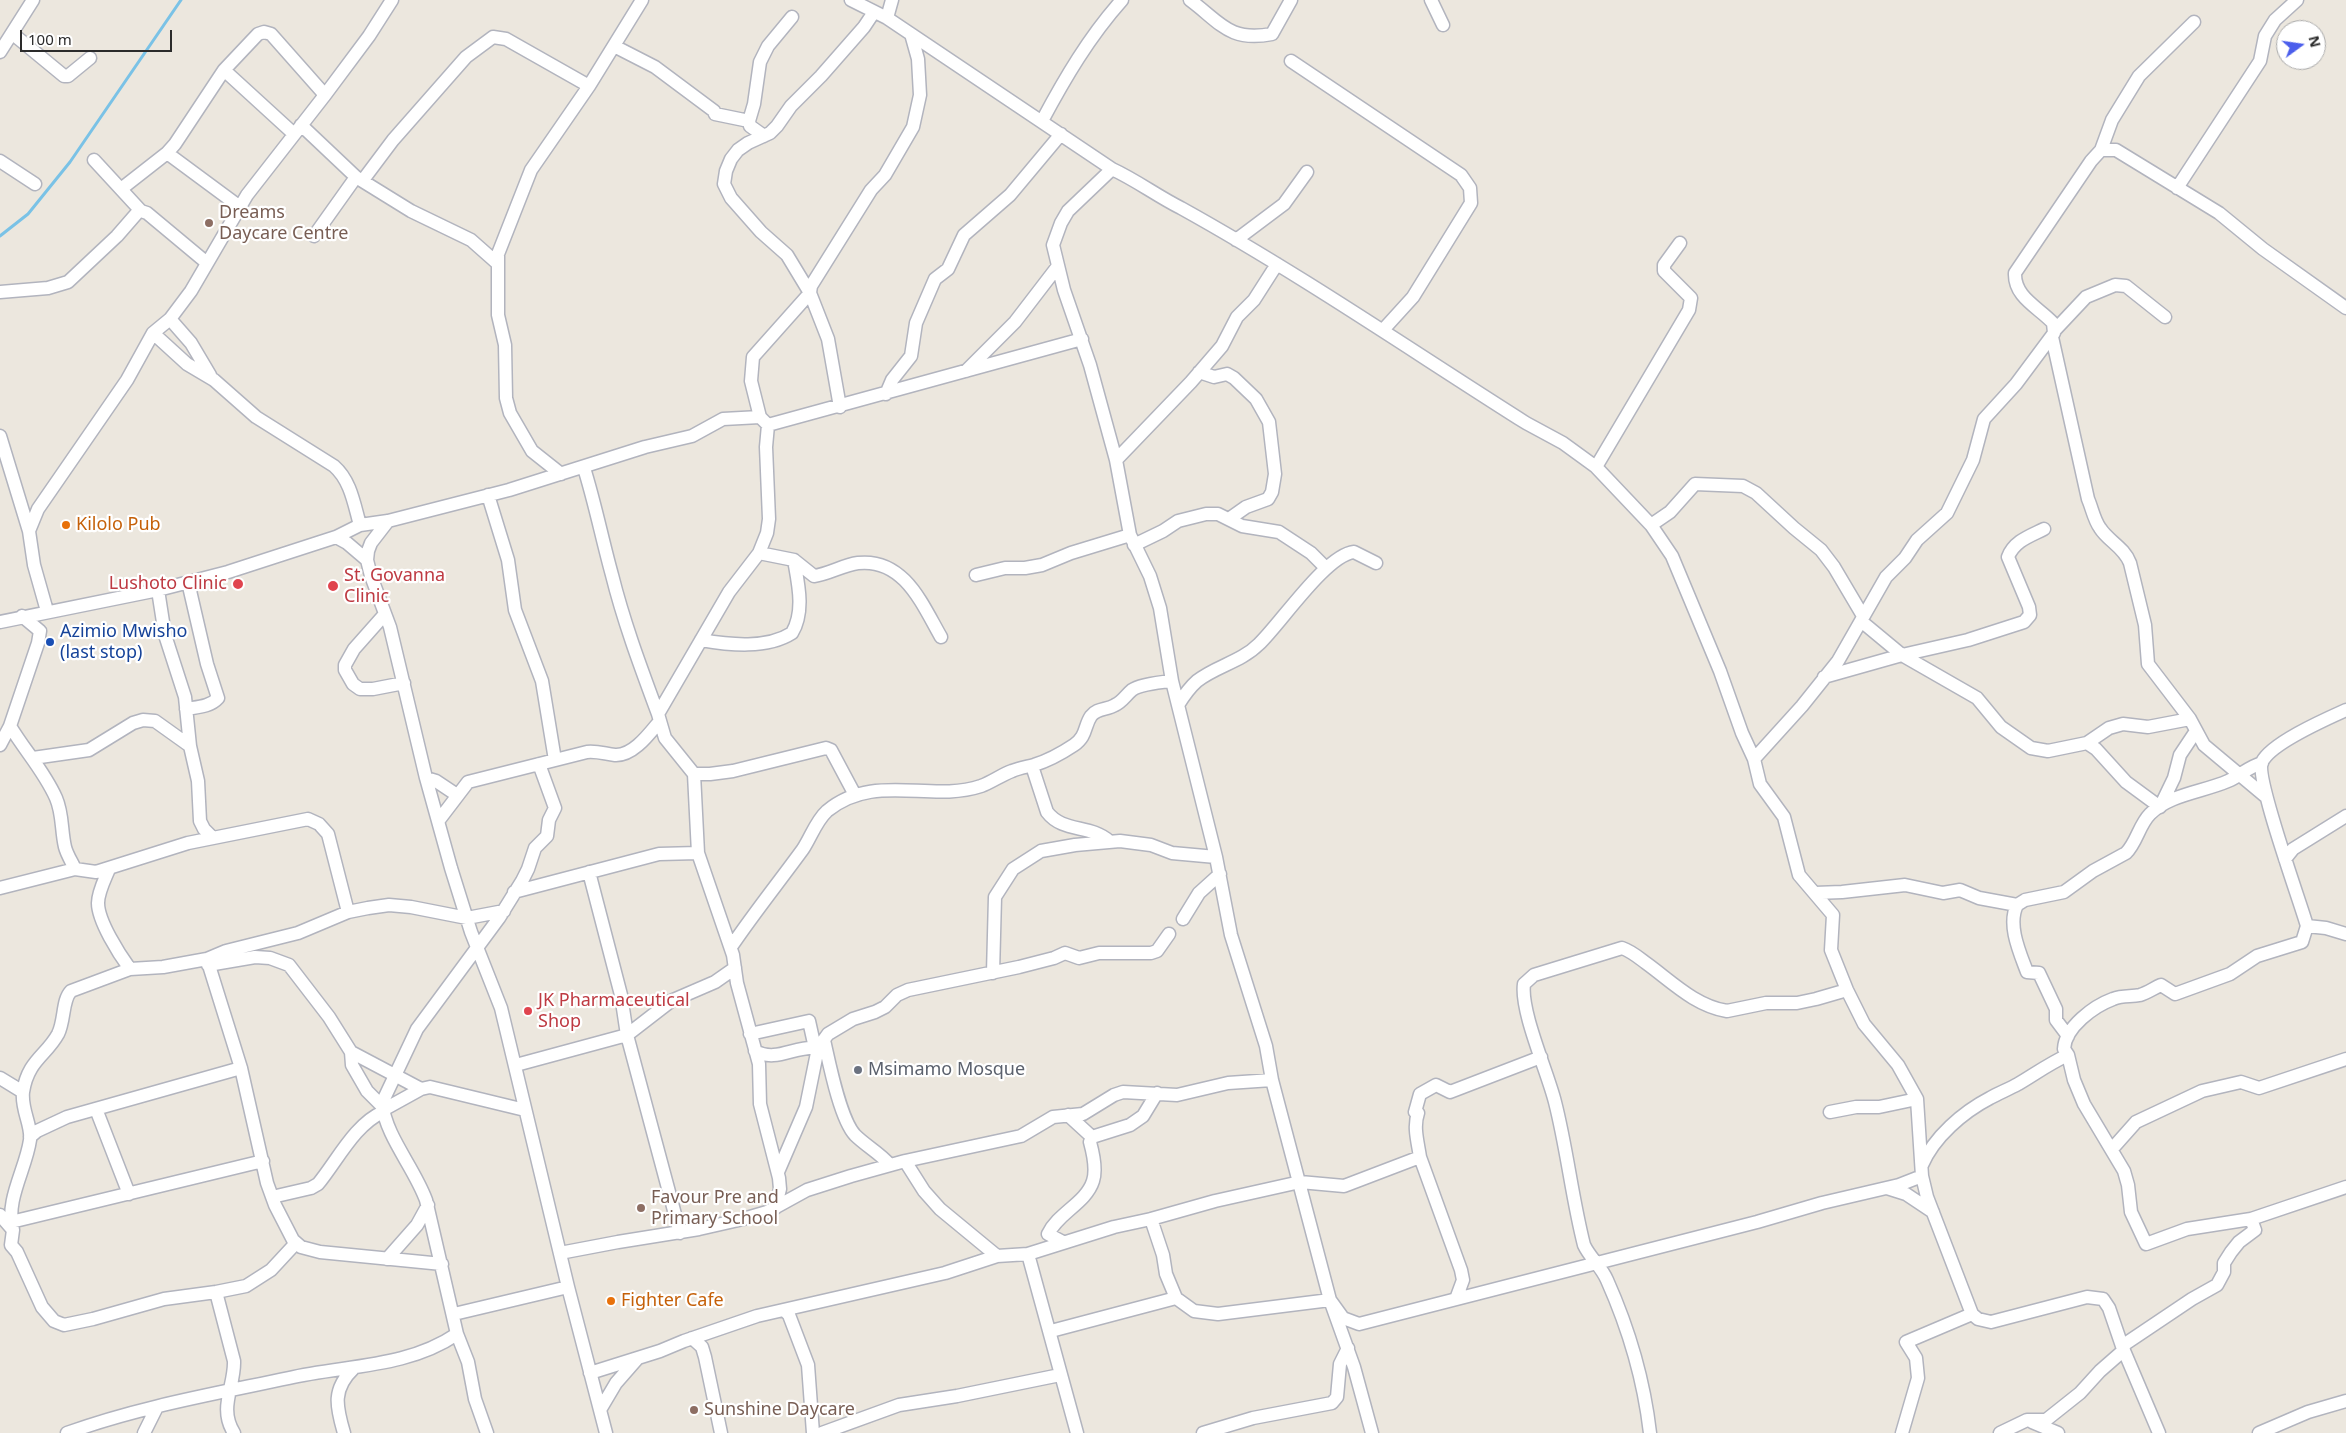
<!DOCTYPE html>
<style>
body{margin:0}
#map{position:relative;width:2346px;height:1433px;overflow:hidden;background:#ece7de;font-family:"Noto Sans",sans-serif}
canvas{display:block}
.north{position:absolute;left:2276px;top:20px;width:50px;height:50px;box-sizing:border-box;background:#fff;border:1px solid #aaa;border-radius:50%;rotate:76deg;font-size:14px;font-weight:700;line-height:20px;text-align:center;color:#2b2b2b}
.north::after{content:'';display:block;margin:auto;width:18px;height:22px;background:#4b5eec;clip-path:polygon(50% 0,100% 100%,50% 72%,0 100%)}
.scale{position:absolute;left:20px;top:30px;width:152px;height:22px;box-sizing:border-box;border:2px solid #2b2b2b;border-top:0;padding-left:6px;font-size:15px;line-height:18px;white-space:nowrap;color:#2b2b2b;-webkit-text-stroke:4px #fff;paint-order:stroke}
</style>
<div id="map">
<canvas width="2346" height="1433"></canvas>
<div class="north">N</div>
<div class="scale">100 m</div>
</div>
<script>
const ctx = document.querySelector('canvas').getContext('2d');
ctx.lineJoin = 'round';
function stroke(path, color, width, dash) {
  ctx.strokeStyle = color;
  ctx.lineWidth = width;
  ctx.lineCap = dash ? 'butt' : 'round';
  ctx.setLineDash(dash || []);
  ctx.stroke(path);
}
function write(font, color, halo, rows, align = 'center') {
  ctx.font = font + ' "Noto Sans",sans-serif';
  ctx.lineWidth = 4.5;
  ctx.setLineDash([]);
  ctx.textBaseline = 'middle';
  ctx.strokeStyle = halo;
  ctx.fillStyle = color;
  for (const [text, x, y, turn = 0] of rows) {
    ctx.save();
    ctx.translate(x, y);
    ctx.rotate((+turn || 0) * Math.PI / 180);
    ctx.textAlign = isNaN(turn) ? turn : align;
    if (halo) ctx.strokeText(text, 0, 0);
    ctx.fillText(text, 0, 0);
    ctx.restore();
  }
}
stroke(new Path2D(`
 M0 236 28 214 70 162 181 0`), '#7ac2e6', 3);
const minor = new Path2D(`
 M851 0 887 18 1112 169
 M1190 0C1221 23 1229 42 1272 34L1291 0
 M1431 0 1443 25
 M887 18 892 0
 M13 34 64 76H68L90 58
 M614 46 655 67 714 111 715 114 749 121
 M0 52 33 0
 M1291 61 1461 175 1470 188 1471 203 1413 297 1383 330
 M224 70 294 134
 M1042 121C1065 78 1089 37 1122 0
 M301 125 356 177 411 211 471 240 497 263
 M764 136 750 126 749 121 754 104 760 62 768 46 792 17
 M2101 150 2112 120 2139 76 2194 22
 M167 153 240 207
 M94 160 141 211
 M0 161 35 184
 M363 180 393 140 466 57 493 37 506 39 589 86
 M2177 188 2260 61 2265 36 2275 20 2297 0
 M121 189 167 153 175 144 224 70 258 34 264 32 271 34 325 95
 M314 236 356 177
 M1236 240 1284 204 1307 172
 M0 292 48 288 68 282 117 236 137 213 141 211 147 213 207 263
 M170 319 191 343 210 375
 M2055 330 2086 297 2115 285 2126 286 2165 317
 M153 333 187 364 214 380 256 417 334 466C351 481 354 504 360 525
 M2052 337 2088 499C2092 508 2094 520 2100 528 2108 541 2124 547 2130 563L2145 625 2148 664 2190 719 2204 745 2265 796
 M966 371 1015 322 1058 266
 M1199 372 1214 377 1227 374 1234 378 1256 399 1269 422 1275 474 1272 492 1268 499 1246 507 1229 519
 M886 394 892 380 911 356 916 323 935 279 948 269 964 235 1010 195 1061 134
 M840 407 828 339 810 293 811 286 871 190 885 175 913 127 920 95 918 59 911 34
 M760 417 751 381 753 357 810 293 787 255 761 232 731 198 724 184 726 171 731 159 738 150 748 143 770 133 777 126 791 106 821 76 864 27 874 12
 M0 436 29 531
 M1116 460 1191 382 1222 346 1237 317 1254 300 1277 264
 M1596 467 1689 310 1691 298 1664 271V265L1680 243
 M584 468C595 503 602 539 612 575 624 623 641 668 658 714L665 738 694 774 698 853 733 955 737 983 759 1064 760 1104 779 1178 780 1189 775 1208
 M561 474 532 451 510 413 506 398 505 345 498 315V254L531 170 589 86 642 0
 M488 495 508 560 515 610 542 681 555 760
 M388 521 371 543 368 551 367 560 371 576 390 627 426 778 451 868 471 932 501 1008 568 1287 606 1433
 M1651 525 1670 512 1695 484 1743 486 1756 493 1794 528 1821 550 1834 567 1863 616
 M336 537 347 543 367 560
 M1134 545 1163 531 1178 521 1206 514H1218L1242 526 1279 532 1311 553 1326 568
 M759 553 794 560 814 576C829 574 843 565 858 563 904 558 922 604 941 637
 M976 575 1005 568H1025L1042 565 1071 553 1130 535
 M158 590 165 635 185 697 190 746 198 781 200 821 204 829 213 838
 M47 611 34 565 29 531 38 509 127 380 153 333 170 319 191 291 247 195 325 95 369 36 392 0
 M385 614 354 649 345 665V670L353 684 360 689H373L404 683
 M1861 621 1902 655 1977 698 2001 727 2031 748 2048 751 2087 743 2109 728 2123 724 2148 727 2190 719
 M0 622 158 590 228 572 336 537 360 525 388 521 509 490 645 447 692 436 723 419 760 417 768 425 1082 339
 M701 640C730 645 767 649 792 633 805 611 798 583 794 560
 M1824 677 1902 655 1968 640 2024 622 2030 615 2029 607 2008 557C2014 541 2030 536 2044 529
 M1178 705C1183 697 1189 688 1197 681 1216 666 1241 662 1259 644 1281 623 1326 555 1354 552L1376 563
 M186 709C197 707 210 707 218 698L207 664 188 582
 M2346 710C2326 719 2271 743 2262 762 2255 778 2300 901 2307 926L2302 942 2257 956 2230 974 2175 994 2161 985C2154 988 2147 993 2140 995 2131 997 2123 995 2113 999 2094 1006 2065 1027 2064 1049L2068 1055 2074 1080 2084 1104 2124 1171 2128 1185 2131 1212 2146 1244 2187 1229 2251 1219 2346 1187
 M658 714 729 592 759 553 767 533 769 519 766 447 768 425
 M10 726C25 751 44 771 56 798 63 814 61 830 65 847 67 855 72 862 75 869L96 872 188 843 308 819 319 824 328 834 348 912
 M2087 743 2096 749 2126 782 2160 807 2174 778 2180 755 2196 731
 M0 745 10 726 38 643 40 631 22 616
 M33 758 89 750 133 723 143 720 155 721 190 746
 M1754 759 1802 706 1838 661 1886 577 1905 558 1917 540 1947 513 1973 460 1984 419 2016 384 2054 333 2053 323C2038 307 2014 297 2015 273L2091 161 2101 150H2116L2219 213 2263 249 2346 308
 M1032 766 1047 812C1063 833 1090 824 1109 841
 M694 774H710L733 771 826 748 831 750 855 795
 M426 778 436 781 457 795
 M439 820 468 782 587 752C598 751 605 754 615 755 633 756 649 734 659 722
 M2285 859 2293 849 2346 816
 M109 869C105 879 98 892 98 903 98 921 119 954 130 969L163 967 207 959 226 951 298 933 348 912 368 908 389 905 411 907 467 918 504 911
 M589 872 621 995 627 1035 680 1233
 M0 888 75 869
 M514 892 659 854 698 853
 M1815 893 1842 892 1905 885 1943 893 1960 890 1979 898 2017 905
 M1183 919 1199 893 1220 874
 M2307 926 2326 928 2346 934
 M731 947C754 913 779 882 803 849 811 837 816 821 827 811 874 772 930 803 981 786 992 782 1001 775 1012 771 1019 768 1026 767 1034 765 1047 761 1062 753 1074 745 1087 736 1084 726 1091 716 1097 708 1107 710 1115 705 1122 702 1126 695 1132 690 1140 684 1162 682 1172 681
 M207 959 241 1068 267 1183 275 1205 293 1240 301 1247 320 1252 442 1264
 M208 965 255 957 270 958 289 965 329 1017 351 1052 352 1065 367 1091 383 1107
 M993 973 995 897 1013 869 1041 851 1075 845 1120 841 1151 845 1172 853 1216 857
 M750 1034 809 1021 815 1048
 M2068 1036 2056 1020V1009L2039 973 2027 972C2020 953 2007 925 2017 905L2025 900 2064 892 2093 871 2126 853C2137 842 2139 825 2150 814 2170 794 2203 792 2228 781 2240 776 2248 767 2262 763
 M824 1040C829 1062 840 1119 855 1135 866 1146 880 1153 890 1165
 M755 1051C777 1063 795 1045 818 1048
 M351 1052 421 1089
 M516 1065 627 1035 671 1001 715 982 735 968
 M0 1078 23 1092
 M96 1109 129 1194
 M383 1110 421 1089 430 1087 525 1110
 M1830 1112 1856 1107H1879L1917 1099
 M1068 1115 1092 1137
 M30 1137 37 1131 67 1117 241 1068
 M2112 1149 2136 1122 2202 1091 2241 1082 2259 1088 2346 1059
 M905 1161 924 1191 940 1209 997 1256
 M1922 1165C1934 1137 1963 1112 1990 1098 1999 1093 2009 1089 2018 1084 2035 1074 2050 1063 2068 1055
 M778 1172 806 1107 818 1048 828 1034 853 1019 875 1012 885 1007 897 995 908 990 1019 967 1054 958 1065 953 1079 958 1099 953H1151L1157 951 1169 934
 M1887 1188 1906 1194 1933 1212
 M272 1197 311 1188 318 1184C337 1161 355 1124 383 1112
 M0 1215 13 1230 11 1245 17 1252 42 1307 54 1321 64 1325 93 1319 164 1299 216 1292 246 1286 271 1270 296 1243
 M1151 1219 1163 1255 1166 1274 1176 1298 1194 1311 1218 1314 1330 1300 1343 1318 1359 1324 1757 1222 1822 1203 1899 1185 1922 1176
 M11 1222 263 1161
 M13 1230C5 1200 26 1169 30 1140 32 1125 21 1110 23 1092 28 1060 46 1056 58 1034 65 1020 62 1000 71 991L130 969
 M1063 1242 1048 1234C1058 1213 1086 1203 1093 1181 1097 1169 1093 1153 1090 1142L1092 1137 1130 1125 1143 1116 1157 1093
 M560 1253 618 1242 699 1229 743 1219 767 1212 807 1190 851 1176 905 1161 1021 1136 1053 1117 1083 1114 1114 1095 1123 1092 1177 1095 1228 1083 1272 1080
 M1028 1254 1077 1433
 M387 1259 417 1225 428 1205
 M216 1292 234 1361C235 1386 218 1408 234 1433
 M1456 1299 1463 1280 1461 1270 1420 1157C1418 1143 1413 1127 1418 1113L1415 1112 1420 1094 1436 1085 1450 1092 1541 1057
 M784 1310 789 1315 808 1365 813 1433
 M454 1314 568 1287
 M1051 1331 1176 1298
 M692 1338 702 1347 705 1357 721 1433
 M2122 1346 2192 1299 2217 1285 2224 1272V1263L2231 1252 2239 1242 2255 1230 2251 1219
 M590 1373 660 1351 684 1341 757 1316 945 1273 997 1256 1028 1254 1114 1227 1151 1219 1215 1201 1300 1182 1344 1186 1420 1157
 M600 1410 616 1383 637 1359
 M2032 1422 2058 1433
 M67 1433C139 1407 214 1394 289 1378 346 1365 407 1368 457 1334
 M144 1433 157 1407
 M344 1433C336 1406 332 1389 354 1368
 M487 1433 475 1399 468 1362 457 1334 426 1200C414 1167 386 1137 382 1103L417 1029 499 918 522 881 528 869 535 848 547 836 549 820 555 808 539 764
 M822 1433 899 1405 957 1396 1060 1375
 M1203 1433 1253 1418 1332 1403 1337 1397 1340 1364 1348 1348
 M1372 1433 1354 1367 1330 1300 1272 1080 1266 1046 1231 935 1216 857 1172 681 1160 608 1150 576 1130 535 1116 460 1090 365 1064 290 1053 245 1061 223 1068 211 1112 169C1136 180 1157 196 1181 208 1300 274 1412 351 1526 423L1563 443 1596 467 1651 525 1672 556 1720 671 1742 733 1754 759 1760 784 1784 817 1799 875 1833 915 1831 950 1847 990 1864 1024 1898 1065 1917 1099 1922 1176 1927 1197 1972 1314 1978 1319 1991 1322 2087 1297 2103 1299 2109 1308 2122 1346 2159 1433
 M1650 1433C1644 1381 1628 1327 1607 1280 1601 1266 1590 1258 1584 1245 1572 1198 1567 1149 1555 1102 1548 1073 1520 1011 1524 984L1534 975 1622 948C1631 951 1638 957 1646 963 1671 981 1695 1006 1727 1011L1766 1003H1797L1816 999 1847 990
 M1902 1433 1918 1378 1916 1358 1906 1342 1972 1314
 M2000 1433 2027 1420H2046L2080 1393 2100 1371 2124 1350
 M2259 1433 2308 1412 2346 1401`);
stroke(minor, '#b2b4be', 15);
stroke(minor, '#fff', 12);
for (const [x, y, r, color] of [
 [209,223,5,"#8d6e63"],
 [66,525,5,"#e8710a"],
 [238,584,6,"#e0444e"],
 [333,586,6,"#e0444e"],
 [50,642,5,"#1a4fb4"],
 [528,1011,5,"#e0444e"],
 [858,1070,5,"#6b7280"],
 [641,1208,5,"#8d6e63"],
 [611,1301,5,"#e8710a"],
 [694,1410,5,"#8d6e63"]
]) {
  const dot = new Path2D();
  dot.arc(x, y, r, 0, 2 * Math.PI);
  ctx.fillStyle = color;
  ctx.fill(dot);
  stroke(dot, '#fff', 2);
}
write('18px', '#785e54', '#fff', [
 ["Dreams",219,213],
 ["Daycare Centre",219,234],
 ["Favour Pre and",651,1198],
 ["Primary School",651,1219],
 ["Sunshine Daycare",704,1410]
], 'left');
write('18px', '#c56008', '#fff', [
 ["Kilolo Pub",76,525],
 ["Fighter Cafe",621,1301]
], 'left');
write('18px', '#be3a42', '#fff', [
 ["St. Govanna",344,576],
 ["Clinic",344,597],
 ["Lushoto Clinic",227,584,"right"],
 ["JK Pharmaceutical",538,1001],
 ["Shop",538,1022]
], 'left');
write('18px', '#164399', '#fff', [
 ["Azimio Mwisho",60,632],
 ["(last stop)",60,653]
], 'left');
write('18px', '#5b616d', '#fff', [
 ["Msimamo Mosque",868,1070]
], 'left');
</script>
